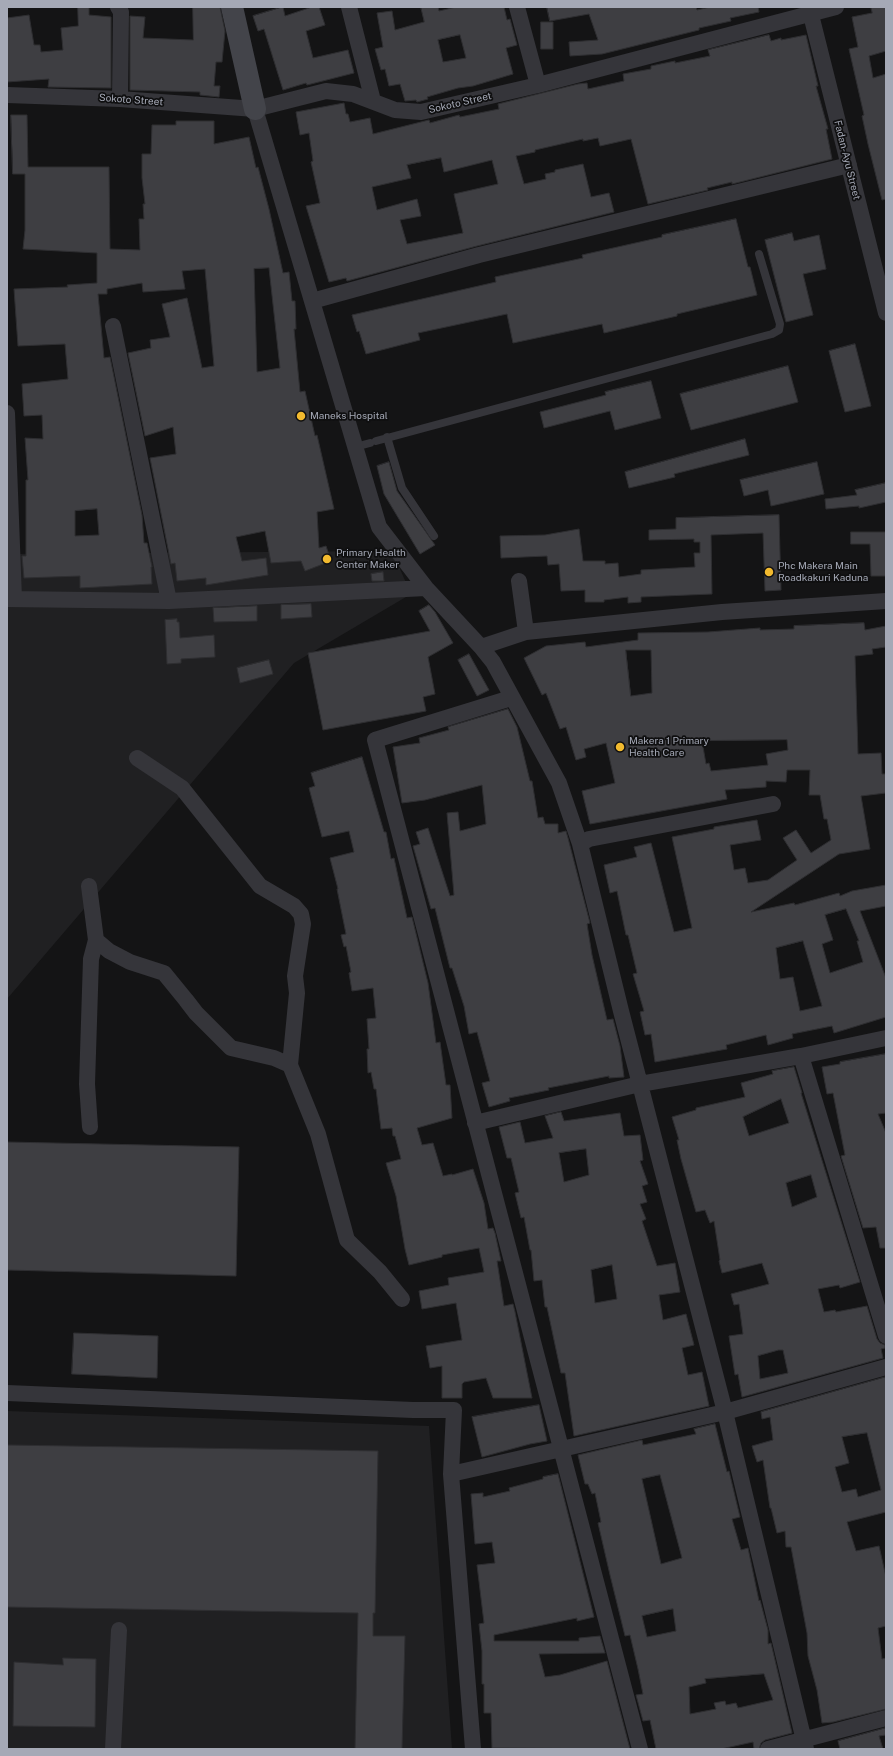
<!DOCTYPE html>
<style>
body{margin:0}
#map{position:relative;width:893px;height:1756px;overflow:hidden;background:#141415;font-family:"Public Sans",sans-serif}
canvas{display:block}
.frame{position:absolute;inset:0;border:8px solid #a5a9b6;pointer-events:none}
</style>
<div id="map">
<canvas width="893" height="1756"></canvas>
<div class="frame"></div>
</div>
<script>
const ctx = document.querySelector('canvas').getContext('2d');
ctx.lineJoin = 'round';
function paint(path, color) {
  ctx.fillStyle = color;
  ctx.fill(path, 'evenodd');
}
function stroke(path, color, width, dash) {
  ctx.strokeStyle = color;
  ctx.lineWidth = width;
  ctx.lineCap = dash ? 'butt' : 'round';
  ctx.setLineDash(dash || []);
  ctx.stroke(path);
}
function write(font, color, halo, rows, align = 'center') {
  ctx.font = font + ' "Public Sans",sans-serif';
  ctx.lineWidth = 3.5;
  ctx.setLineDash([]);
  ctx.textBaseline = 'middle';
  ctx.strokeStyle = halo;
  ctx.fillStyle = color;
  for (const [text, x, y, turn = 0] of rows) {
    ctx.save();
    ctx.translate(x, y);
    ctx.rotate((+turn || 0) * Math.PI / 180);
    ctx.textAlign = isNaN(turn) ? turn : align;
    if (halo) ctx.strokeText(text, 0, 0);
    ctx.fillText(text, 0, 0);
    ctx.restore();
  }
}
paint(new Path2D(`
 M392 551 411 594 294 663 7 999V554Z
 M7 1411 429 1426 452 1749H7Z`), '#202022');
const building = new Path2D(`
 M78 7H89V15L111 17V88L48 87 49 79 7 82V18L29 15 34 45H40L41 52 63 50 61 28 78 26Z
 M193 7H220L225 31 222 62H216L214 86H220L219 97 200 95V92L130 90V16L145 17 143 38 193 40Z
 M283 7 285 16 312 7H319L325 25 306 31 313 58 348 50 354 73 307 85 306 83 283 90 264 29 258 31 253 16Z
 M421 7H438L439 11 456 7H504L507 20 510 19 517 45 506 48 513 74 473 86 458 88 427 97 428 99 417 102 416 100 405 101 400 84 389 86 385 69 381 70 375 49 383 47 377 13 392 11 395 30 424 22ZM460 35 466 58 443 62 438 40Z
 M547 7H696L697 10 710 7H758L759 12 730 18 731 21 699 28V30L602 54 570 56 569 42 598 40 589 14 550 21Z
 M871 7H886V51L869 56 873 78 886 74V199L882 200 868 144 862 116 864 115 849 49 858 47 852 17 872 13Z
 M541 22H553V49H541Z
 M769 35 771 41 781 38V40L806 35 818 86H816L828 129H826L832 159 732 184V182L707 188 708 190 648 204 631 139 600 146 598 138 583 141V139L535 150V152L516 156 524 184 546 179 545 174 555 172V170L583 164 591 197 609 193 614 212 477 246 347 281 346 278 329 282 306 206 320 203 311 162 313 161 309 133 300 135 296 112 344 103 346 114H348L350 122 370 118 373 134 429 120 430 123 459 115 460 117 499 109 498 104 578 84 587 83 588 89 624 81 623 74 651 69V66L675 61V63L710 56 708 50ZM441 158 444 172 492 160 498 184 454 194 463 233 407 244 400 220 421 216 417 199 377 210 372 187 411 178 407 165Z
 M11 115H27L28 167H109L110 249 140 250 139 219H144L143 204H145L142 178V154H151L152 125H176V121H214V144L249 137 256 168 258 167 269 209 283 273 289 272 292 301H295L296 329H294L300 392 305 391 315 436 317 435 334 509 317 512 319 548 326 546 331 561 305 571 301 561 271 563 265 531 236 537 242 561 266 558 268 575 206 585V578L177 581 175 563 171 564 150 458 176 454 173 427 145 436 128 353 151 348 150 340 170 337 162 304 187 298 202 368 214 366 205 269 182 271 185 289 143 292 142 283 107 289V294H98L104 358 110 357 142 515 144 543H147L152 567H151L152 584 80 588V576L24 578 22 556H26V480H28L25 438 43 439 42 415 24 416 22 384 68 379 65 344 18 346 14 289 68 287 67 285 97 283V253L23 249 25 230V174H13ZM269 268 280 368 257 372 254 269ZM97 509 99 535 75 536V511Z
 M736 219 748 267H750L757 295 677 314V316L604 333 602 324 513 343 507 314 418 333 420 340 366 354 359 331 357 332 352 315 496 282 495 277 583 258 582 255 662 237V235Z
 M792 233 794 241 819 235 826 269 803 274 813 315 786 322 765 240Z
 M855 344 871 406 845 412 829 351Z
 M788 366 798 402 691 430 680 394Z
 M651 381 661 418 615 430 610 411 544 428 540 412 606 395 605 392Z
 M745 439 749 455 674 474 675 477 629 488 625 472Z
 M389 462 397 491 435 545 420 554 384 494 377 466Z
 M817 462 824 494 771 506 768 490 744 496 740 480Z
 M886 483V502L859 508V506L826 509 825 499 857 495 855 490Z
 M779 515 781 590 765 591 763 533 711 535 712 594 641 597V602L628 603V597L604 600V602H585V590L561 591 559 564 548 565 547 556 501 558 500 536 545 535 579 529 583 561H605V564L618 563 619 577 641 574V570L695 567 694 553H700V542H694V539L649 540V530L676 529V518Z
 M851 532H886V576H871L870 544H851Z
 M383 572 384 581H372L371 574Z
 M311 604 312 617 281 619V605Z
 M429 605 435 612 453 643 428 657 435 694 423 697 426 711 323 730 308 653 430 631 419 611Z
 M257 606V621L214 622 213 608Z
 M177 619V622H179L180 638 214 635 215 657 181 659V663L167 664 165 620Z
 M864 623 865 630 886 626V647L872 649 873 654 855 656 858 754 881 753 882 774H886V793L861 796 870 849 839 854 751 912 794 903 795 905 839 893 840 896 852 891 886 885V906L860 911 886 978V1017L834 1033 832 1026 792 1034 793 1038 768 1045 766 1035 726 1045 727 1049 655 1062 651 1034 645 1035 640 1012 644 1011 633 974 637 973 628 935H626L617 891 610 893 604 865 637 857 634 847 651 843 674 932 692 928 672 837 714 829V827L757 820 761 840 730 845 734 870 745 868 748 883 768 880 797 860 783 838 796 830 811 853 831 840 827 819H824L820 795H809L810 770H787L786 782 766 781V787L725 790 727 799 590 824 582 791 615 783 606 743 584 749 586 757 576 760 566 727 560 729 546 693 542 695 524 658 546 646 585 642 586 647 638 640V633L708 632 760 628V630L794 629V626ZM626 650H651L652 693 631 696ZM787 740 788 750 766 754 768 765 711 771 709 763 706 764 702 741ZM846 909 859 941H857L863 962 830 973 822 944 833 940 825 915ZM803 941 822 1006 800 1011 793 977 780 979 776 948Z
 M469 654 489 690 477 696 458 660Z
 M269 660 273 674 240 683 237 668Z
 M508 709 517 727 530 781H532L538 818 543 817 545 824H558V833L566 831 568 838 590 923 587 924 592 955 607 1020 613 1019 620 1046 624 1077 609 1078V1076L548 1088 549 1090 509 1098 510 1101 489 1107 482 1083 490 1081 477 1032 469 1034 464 1006 452 968H450L435 908 431 909 413 846 420 844 416 832 428 828 450 896 454 895 447 813 458 812 460 831 486 824 482 785 425 800 402 803 393 747 420 743 419 738 449 730 448 727Z
 M362 757 384 832H386L391 859 394 858 407 918 412 917 428 983 436 1043 440 1042 446 1085H450L452 1118 417 1128 422 1145 433 1143 443 1176 452 1174V1175L473 1169 484 1203 488 1229 493 1228 495 1233 501 1261H497L504 1306 513 1304 515 1312 532 1398H493L486 1378 464 1382 462 1384V1398H442V1366L430 1368 426 1346 462 1340 456 1303 422 1309 419 1291 449 1285 448 1278 484 1272 479 1248 442 1255V1257L409 1265 405 1249 396 1196 386 1163 401 1159 395 1136H393L392 1128 381 1129 376 1089H374L371 1072 368 1073 367 1049H369L367 1019 376 1018 373 988 352 991 349 973 351 972 346 946 344 947 341 935 346 934 337 889H338L330 858 354 852 349 831 322 837 309 788 315 786 311 773Z
 M886 1054V1113L878 1114 886 1133V1248H880L876 1227 863 1228 841 1156 845 1155 833 1093 827 1094 822 1067 840 1064V1062Z
 M794 1067 802 1093H801L860 1282 840 1288 839 1285 818 1289 824 1312 835 1310 836 1312 867 1306 877 1339 880 1343 885 1345V1348L881 1349 883 1358 742 1397 738 1374 735 1375 729 1336 743 1334 739 1304 734 1305 731 1294 769 1284 762 1263 722 1273 719 1261 720 1260 714 1221 710 1223 705 1210 696 1212 681 1159 677 1140H679L672 1117 696 1110V1108L745 1097 741 1083 773 1074 772 1071ZM781 1099 789 1123 749 1136 743 1117ZM811 1175 817 1197 792 1207 786 1183ZM779 1350H783L788 1373 760 1379 758 1356Z
 M561 1112 564 1121 620 1113 624 1136 640 1135 643 1160 640 1161 648 1184 642 1186 647 1202 640 1204 646 1219 642 1221 657 1266 675 1263 680 1292 659 1295 663 1320 686 1314 694 1345 682 1348 688 1375 702 1372 709 1406 574 1436 565 1373H561L547 1307H545L542 1280 534 1281 531 1250H530L524 1217 521 1218 515 1193 519 1192 511 1158H507L499 1127 520 1122 525 1143 553 1138 545 1116ZM586 1149 589 1175 564 1182 559 1153ZM612 1265 617 1299 595 1303 591 1270Z
 M7 1142 239 1147 236 1276 7 1270Z
 M74 1333 158 1336 157 1378 72 1374Z
 M886 1377V1512L847 1522 856 1551 879 1546 886 1577V1626L878 1628 882 1659 886 1658V1709L833 1722 822 1723 817 1690 808 1656 807 1633 791 1547H786L785 1531 777 1533 771 1508H770L763 1460 757 1462 752 1446 773 1440 770 1417 762 1419 761 1412ZM867 1433 881 1490 858 1497 856 1489 842 1492 835 1467 849 1463 842 1437Z
 M539 1405 547 1441 530 1444 482 1457 472 1417Z
 M715 1424 727 1472 729 1471 740 1517 732 1519 741 1550 748 1548 759 1601 760 1600 768 1630V1644L771 1643 792 1733 765 1740 761 1743 759 1749H754L753 1742 721 1749H656L650 1720 643 1721 636 1695 643 1694 638 1669 630 1635 625 1636 610 1575 598 1523 601 1522 595 1493 592 1494 588 1484H585L578 1455 642 1440 643 1445 696 1434 694 1429ZM660 1475 682 1558 661 1564 642 1479ZM673 1609 676 1631 647 1637 642 1616ZM764 1674 773 1700 738 1708 736 1703 726 1705 725 1701 714 1703 716 1709 690 1714 689 1687 706 1683 705 1679Z
 M7 1445 378 1451 375 1613H373V1636H405L402 1749H355L358 1613 7 1607Z
 M558 1474 594 1617 577 1621V1618L494 1635V1641H579V1638L600 1636 605 1653 539 1654 545 1677 560 1675 607 1661 630 1749 492 1748 491 1713H484V1684H482V1651L479 1624 484 1623 477 1565 495 1563 492 1542 475 1544 471 1494 483 1493V1497L510 1491 509 1488 543 1479V1477Z
 M63 1658 96 1659 95 1727 13 1726 14 1662 63 1665Z
 M886 1728V1735L879 1736 883 1749H840L838 1741Z`);
paint(building, '#3e3e42');
stroke(building, '#2e2e31', 1);
stroke(new Path2D(`
 M387 437 402 488 434 536
 M376 441 772 334 779 330 780 324 759 254
 M355 447 370 443`), '#35353a', 8);
stroke(new Path2D(`
 M118 7 121 12 120 99
 M349 7 373 101
 M517 7 538 85
 M809 7 886 313
 M7 95 120 99 255 109 326 91 353 94 395 110 421 112 538 85 836 7
 M255 109 379 527 426 588 481 647 493 662 559 783 580 844 621 1011 725 1412 806 1749
 M312 301 479 255 849 165
 M113 326 169 601
 M7 413 14 599
 M519 581 526 632
 M7 599 169 601 426 588
 M481 647 526 632 722 612 886 601
 M511 698 375 740 640 1749
 M137 758 182 788 260 886 294 906 301 914 303 924 295 976 297 993 290 1065 318 1134 347 1240 380 1272 402 1299
 M580 844 589 839 773 804
 M89 886 96 940
 M801 1056 886 1336
 M475 1123 640 1084 801 1056 886 1038
 M90 1127 87 1084 91 959 96 940 109 951 130 962 164 973 186 1000 196 1013 231 1048 274 1058 290 1065
 M7 1393 413 1410H454L451 1474 473 1749
 M451 1474 725 1412 886 1367
 M113 1749 119 1630
 M768 1749 886 1718`), '#35353a', 16);
stroke(new Path2D(`
 M232 7 255 109`), '#43444a', 22);
for (const [x, y, r, color] of [
 [301,416,5,"#f2ba2f"],
 [327,559,5,"#f2ba2f"],
 [769,572,5,"#f2ba2f"],
 [620,747,5,"#f2ba2f"]
]) {
  const dot = new Path2D();
  dot.arc(x, y, r, 0, 2 * Math.PI);
  ctx.fillStyle = color;
  ctx.fill(dot);
  stroke(dot, '#0f0f10', 1.5);
}
write('10px', '#a5a9b6', '#0f0f10', [
 ["Sokoto Street",131,100,4],
 ["Sokoto Street",460,103,-13],
 ["Fadan-Ayu Street",847,160,76]
]);
write('10px', '#a5a9b6', '#0f0f10', [
 ["Maneks Hospital",310,416],
 ["Primary Health",336,553],
 ["Center Maker",336,565],
 ["Phc Makera Main",778,566],
 ["Roadkakuri Kaduna",778,578],
 ["Makera 1 Primary",629,741],
 ["Health Care",629,753]
], 'left');
</script>
